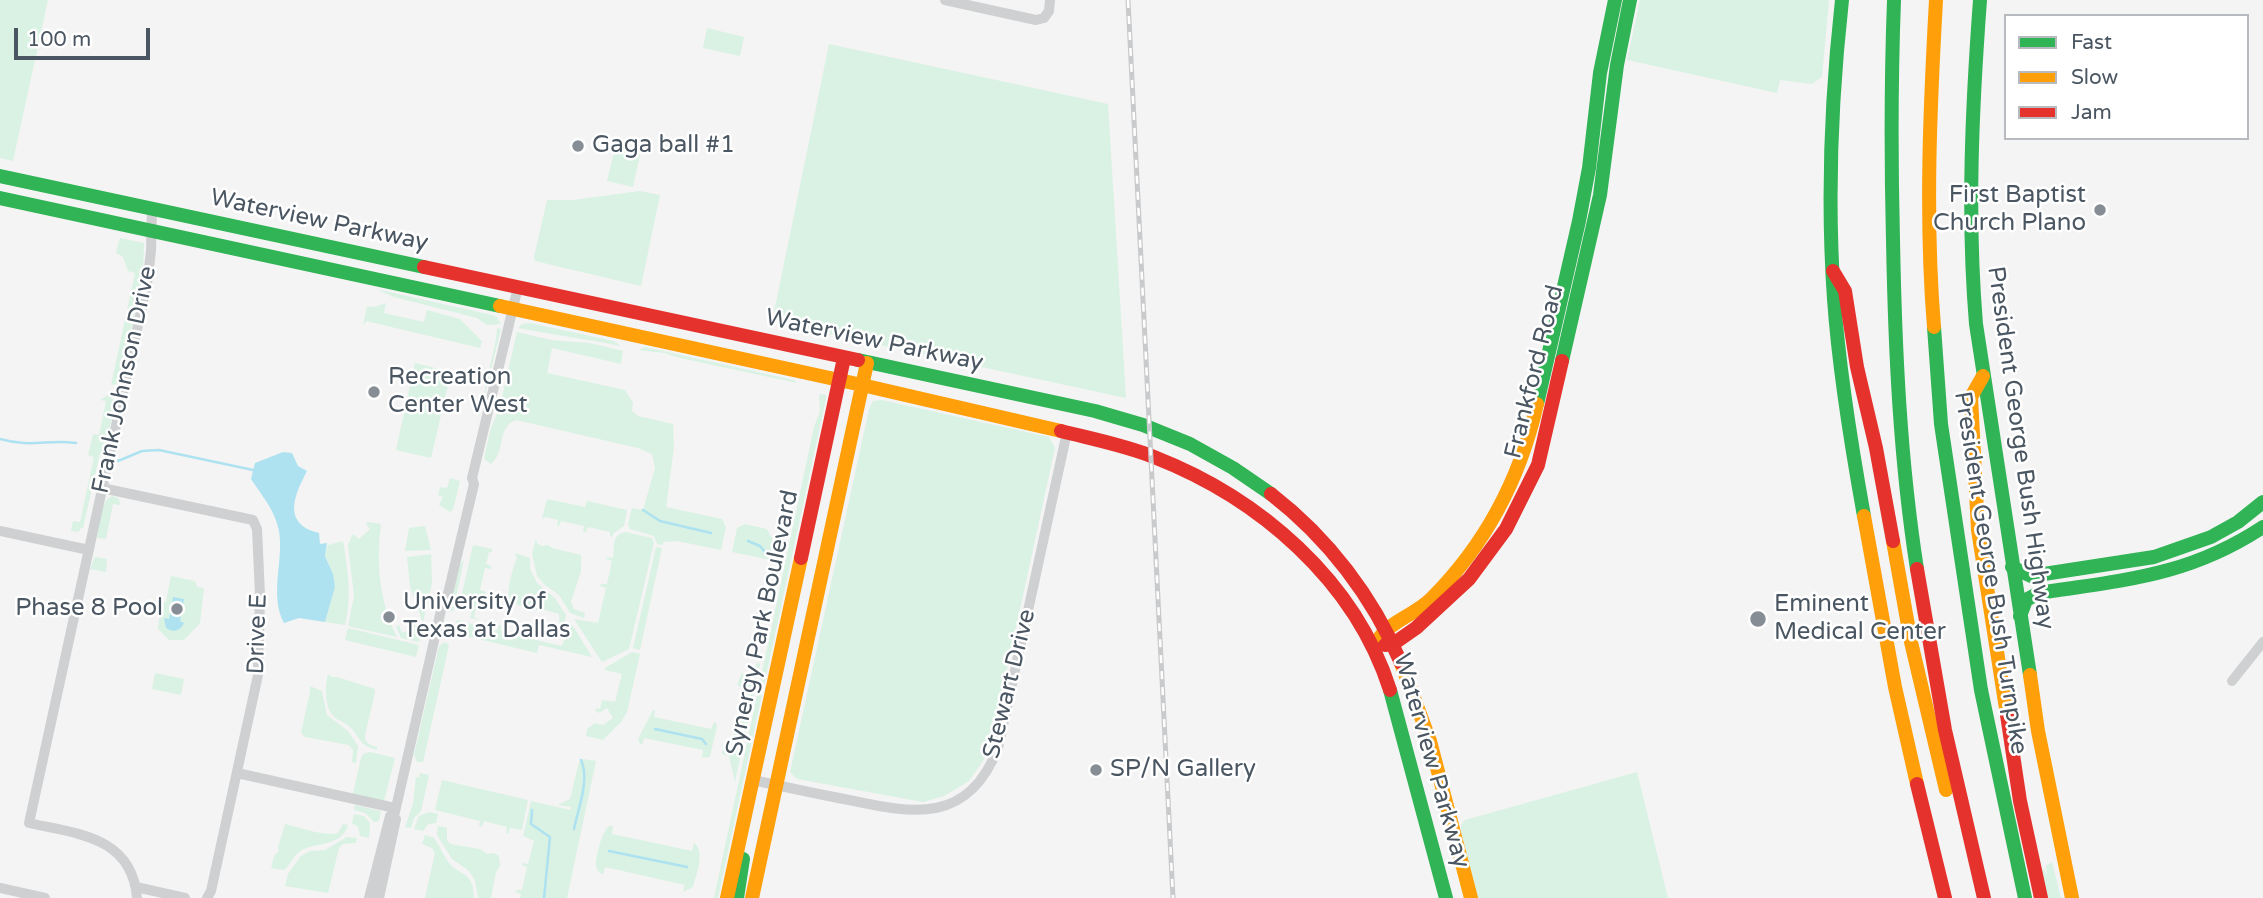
<!DOCTYPE html>
<style>
body{margin:0}
#map{position:relative;width:2263px;height:898px;overflow:hidden;background:#f4f4f4;font-family:"Varela Round",sans-serif}
canvas{display:block}
.legend{position:absolute;left:2004px;top:14px;width:245px;height:126px;box-sizing:border-box;background:#fff;border:2px solid #b7bbc0;margin:0;padding:9px 12px;list-style:none;font-size:21px;color:#4a5661}
.legend li{display:flex;align-items:center;gap:14px;height:35px}
.legend b{width:35px;border:2px solid #b7bbc0}
.scale{position:absolute;left:14px;top:28px;width:136px;height:32px;box-sizing:border-box;border:4px solid #4a5661;border-top:0;padding-left:9px;font-size:21px;line-height:24px;white-space:nowrap;color:#4a5661;-webkit-text-stroke:5px #fff;paint-order:stroke}
</style>
<div id="map">
<canvas width="2263" height="898"></canvas>
<ul class="legend">
<li><b style="height:9px;background:#30b455"></b>Fast</li>
<li><b style="height:9px;background:#ff9f0a"></b>Slow</li>
<li><b style="height:9px;background:#e5322d"></b>Jam</li>
</ul>
<div class="scale">100 m</div>
</div>
<script>
const ctx = document.querySelector('canvas').getContext('2d');
ctx.lineJoin = 'round';
function paint(path, color) {
  ctx.fillStyle = color;
  ctx.fill(path, 'evenodd');
}
function stroke(path, color, width, dash) {
  ctx.strokeStyle = color;
  ctx.lineWidth = width;
  ctx.lineCap = dash ? 'butt' : 'round';
  ctx.setLineDash(dash || []);
  ctx.stroke(path);
}
function write(font, color, halo, rows, align = 'center') {
  ctx.font = font + ' "Varela Round",sans-serif';
  ctx.lineWidth = 5;
  ctx.setLineDash([]);
  ctx.textBaseline = 'middle';
  ctx.strokeStyle = halo;
  ctx.fillStyle = color;
  for (const [text, x, y, turn = 0] of rows) {
    ctx.save();
    ctx.translate(x, y);
    ctx.rotate((+turn || 0) * Math.PI / 180);
    ctx.textAlign = isNaN(turn) ? turn : align;
    if (halo) ctx.strokeText(text, 0, 0);
    ctx.fillText(text, 0, 0);
    ctx.restore();
  }
}
paint(new Path2D(`
 M0 0H48L13 161 0 158Z
 M1640 0H1829L1822 77 1812 84 1780 80 1777 93 1627 60Z
 M707 28 744 37 740 56 703 48Z
 M829 44 1108 104 1126 398 772 322Z
 M616 144 641 150 633 187 607 181Z
 M640 191 660 195 641 286 535 261 534 257 547 200H573Z
 M120 238 144 243 143 276 120 380 117 384 111 385 135 273 128 271 123 257 116 253Z
 M376 289 492 315 497 317 501 324 487 325 477 318 394 297Z
 M386 303 384 313 424 322 427 310 460 319 482 341 480 348 366 321 363 326 367 306 374 307Z
 M530 323 614 341 621 346C587 339 553 335 518 328L522 324Z
 M497 328 501 329 476 430 496 339Z
 M517 332 551 340 590 343 623 351 621 364 552 348 547 373 625 390 633 403 632 411 638 416 673 424 674 447 666 507 722 519 726 527 721 550 677 541 663 542V545L657 544 654 536 630 529 628 524 632 508 643 510 655 468 652 454 638 448 516 420C496 427 506 452 491 464L484 459 490 431 500 406Z
 M645 347 794 380 797 383 680 358 665 353 638 350Z
 M415 363 451 372 431 458 396 450Z
 M821 394 826 395V399L718 898H714L814 427 820 411 819 395Z
 M108 395 113 399 115 404 104 452 100 453 83 528H81L78 532 71 531 73 521 80 522 94 457 88 455 93 434 99 435 106 401 100 400Z
 M882 400 1049 437 1055 448 989 752 969 781 944 796 923 802 797 779 790 772 869 409 873 401Z
 M450 478 460 481 453 510 450 512 439 505 443 497 438 495 440 487 447 488Z
 M113 496 119 499 120 505 113 504 106 539 97 538C99 525 99 500 113 496Z
 M547 499 585 507 587 501 627 510 624 526 614 533 612 537 610 536V532L588 527 586 532H583L584 526 561 521 559 526H557L558 520 546 517 542 519Z
 M368 522 381 524C376 565 379 599 397 637L348 626 354 596 348 545 353 534 359 539 370 529 366 524Z
 M745 524 767 529 776 546V561L732 552 737 528Z
 M425 526 431 550 405 551 409 528Z
 M625 532 652 538 654 543 629 649 602 662 574 619 598 623 606 588 600 586 601 584H607L612 561 606 559 607 557 613 558C615 547 611 535 625 532Z
 M536 539 537 543 541 546 548 545 552 548 581 555V571L571 602 574 609 585 613 584 618 570 613 559 595 545 585 537 576 532 553Z
 M343 541C348 571 352 595 345 625L325 622 335 587 333 574 325 555 328 545Z
 M473 545 492 549V552H489L486 564 491 566V569L485 568 480 590 486 592 485 595 479 594 474 617 479 620 470 618 475 598 473 595 468 596 465 608 459 607Z
 M656 547 662 548 640 650 633 648Z
 M515 553 530 558V569L537 583 555 598 566 615 563 631 560 630 559 614 542 609 537 610 531 607 526 608 509 601C507 589 512 569 517 558Z
 M431 554 432 583 423 623 410 586 407 557Z
 M95 557 107 559 106 572 90 569Z
 M464 560 453 611 447 612 457 568Z
 M171 576 195 581 197 587 204 588 200 623 184 640H169L158 629 161 601 166 602Z
 M457 620 497 631 499 625 501 626V631L524 637 525 632H528L527 638 562 646 570 621 592 657 539 645 537 653 453 633Z
 M415 621 421 634 419 642 401 638 396 626 399 625 402 633 411 629 409 623Z
 M348 628 419 645 416 657 345 640Z
 M445 642 449 645 423 762H417L414 755 439 646Z
 M632 652 640 654 627 712 621 722 603 740 586 736 587 729 595 723 603 725 613 718 607 708 599 713 597 711 595 712 596 708 600 709 602 700 615 702 622 674 605 670V668Z
 M758 662 760 664 735 782 729 756 722 754 724 743H732L744 689 737 685 742 673 749 676Z
 M155 673 184 679 181 695 152 689Z
 M328 674 332 677H337L375 689C375 698 364 735 365 739 367 744 373 746 377 747V750C357 745 361 737 349 726 344 722 339 721 334 717 324 706 325 687 328 674Z
 M310 686 322 691 327 715 348 731 358 746 356 763 352 762 353 750 349 745 305 737 301 733 310 692Z
 M653 710H655L654 717 711 729 714 722 716 723 717 726 710 757 702 758 703 750 644 738 642 745 640 744 638 739Z
 M370 752 395 758 384 801 353 794 361 758 363 754Z
 M583 759 596 761 567 898H520L521 894 516 892V890H522L527 867 522 865 523 863 528 864 534 841 523 836 531 801 570 810 571 807 558 805 570 799 579 762Z
 M1637 772 1668 898H1478L1461 832V825L1465 820Z
 M420 773 429 775 421 811 414 818 411 828 405 827 413 804 416 777 419 778Z
 M442 780 528 800 522 830 510 828 508 834 506 833 507 827 484 821 482 827 479 826 480 821 435 810Z
 M355 805 381 811 379 821 374 822 365 813 354 810Z
 M429 812 438 814 436 823 428 824 423 831 414 829 419 816Z
 M354 814 364 816 370 823 369 838 360 836 358 827 352 823Z
 M285 824C298 827 326 837 338 833L343 824 348 825C342 848 313 841 299 852 292 857 291 865 284 870L271 868 274 856 279 851 278 847Z
 M438 826 447 828V840L450 844 480 849 487 854 494 853 499 856 500 866 496 872 491 898H478L475 880 468 870 452 859 437 835Z
 M609 826H613L612 834 692 851 694 843C706 852 696 874 693 887L683 892 685 885 605 867 603 875C599 872 597 871 596 865 596 855 602 832 609 826Z
 M425 835 434 838C440 846 443 855 449 863 462 878 473 870 474 898H425L435 853 432 848 422 844Z
 M347 837 357 838 356 843 343 844 339 848 328 893 285 886 288 874 301 856 310 851 325 850Z
 M2052 862 2061 898H2045L2040 872 2044 869 2047 876 2046 866Z`), '#d9f2e3');
paint(new Path2D(`
 M283 452 292 453 298 466 307 471C295 494 281 524 319 533L320 544 327 543 325 556 333 574 335 587 325 622 299 618 284 623C269 595 284 561 279 531 275 510 262 496 251 479L255 463Z
 M173 597 184 599 180 621 184 623C180 631 174 633 166 628L164 618 169 619Z`), '#aee2f0');
stroke(new Path2D(`
 M0 439C31 448 48 439 76 443
 M118 461 142 451 159 450 253 470
 M643 510 660 521 711 533
 M748 541 760 546 765 552
 M655 729 702 739 706 744
 M532 810 531 824 550 837 544 898
 M574 829C578 809 590 780 581 760
 M609 851 687 867`), '#aee2f0', 2.5);
stroke(new Path2D(`
 M945 0 1036 20 1044 18 1049 11 1050 0
 M102 488 253 520 257 529 260 595 258 675 211 891 207 898
 M0 531 89 550
 M2232 681 2263 642
 M237 773 395 808
 M753 780C785 787 817 794 849 800 915 814 968 824 998 748L1067 432
 M136 887 185 898
 M0 888 45 898
 M137 898C132 836 77 834 29 823L147 284 151 251 152 208
 M369 898 390 816 395 812 442 606 446 602 474 484 472 478 518 287
 M379 898 396 819`), '#ced0d2', 10);
stroke(new Path2D(`
 M1842 0C1831 99 1827 199 1834 299 1839 371 1851 444 1864 516
 M1894 0C1891 80 1891 160 1893 240 1895 350 1900 460 1917 569
 M1980 0C1972 108 1967 216 1976 324L2030 675
 M0 176 424 267
 M0 198 500 306
 M1934 327 1941 424 1981 690 2025 898
 M858 360 1095 411 1143 425 1190 444 1233 468 1271 494
 M1562 361 1600 195 1617 65 1630 0
 M1537 404 1579 221 1589 168 1600 73 1615 0
 M2012 567 2031 576 2154 557 2211 537 2238 522 2263 502
 M2020 616 2026 600 2039 593C2124 580 2189 576 2263 527
 M1390 690 1446 898
 M737 898 743 859`), '#30b455', 14);
stroke(new Path2D(`
 M500 306 862 385 1061 431
 M1934 327C1925 218 1930 108 1936 0
 M1983 376 1971 397 1978 530 2007 715
 M1864 516 1895 687 1917 784
 M1893 541 1911 642 1946 790
 M1380 637C1393 620 1416 614 1431 599 1485 545 1520 479 1537 404
 M1401 663 1430 741 1471 898
 M2030 675 2038 731 2072 898
 M727 898 801 558
 M752 898 867 363`), '#ff9f0a', 14);
stroke(new Path2D(`
 M424 267 858 360
 M1833 271 1845 291 1857 367 1876 448 1893 541
 M1061 431C1092 439 1124 445 1154 457 1259 498 1355 580 1390 690
 M1271 494C1328 538 1373 597 1401 663
 M801 558 844 358
 M1917 569 1945 730 1984 898
 M1385 645 1393 644 1416 628 1469 579 1506 529 1538 465 1562 361
 M2007 715 2020 801 2041 898
 M1917 784 1945 898`), '#e5322d', 14);
const rail = new Path2D(`
 M1128 0 1173 898`);
stroke(rail, '#c9cacc', 5);
stroke(rail, '#fff', 2.5, [8]);
for (const [x, y, r, color] of [
 [578,146,7,"#868d94"],
 [2100,210,7,"#868d94"],
 [374,392,7,"#868d94"],
 [177,609,7,"#868d94"],
 [389,617,7,"#868d94"],
 [1758,619,9,"#868d94"],
 [1096,770,7,"#868d94"]
]) {
  const dot = new Path2D();
  dot.arc(x, y, r, 0, 2 * Math.PI);
  ctx.fillStyle = color;
  ctx.fill(dot);
  stroke(dot, '#fff', 2.5);
}
write('24px', '#4a5661', '#fff', [
 ["Gaga ball #1",592,146],
 ["First Baptist",2086,196,"right"],
 ["Church Plano",2086,224,"right"],
 ["Recreation",388,378],
 ["Center West",388,406],
 ["University of",403,603],
 ["Texas at Dallas",403,631],
 ["Eminent",1774,605],
 ["Medical Center",1774,633],
 ["Phase 8 Pool",163,609,"right"],
 ["SP/N Gallery",1110,770]
], 'left');
write('24px', '#4a5661', '#fff', [
 ["Waterview Parkway",319,221,12],
 ["Waterview Parkway",874,341,12],
 ["Frankford Road",1535,372,-76],
 ["Frank Johnson Drive",125,380,-78],
 ["President George Bush Highway",2020,448,82],
 ["President George Bush Turnpike",1990,573,81],
 ["Synergy Park Boulevard",763,623,-78],
 ["Drive E",258,634,-88],
 ["Stewart Drive",1010,684,-76],
 ["Waterview Parkway",1431,761,74]
]);
</script>
